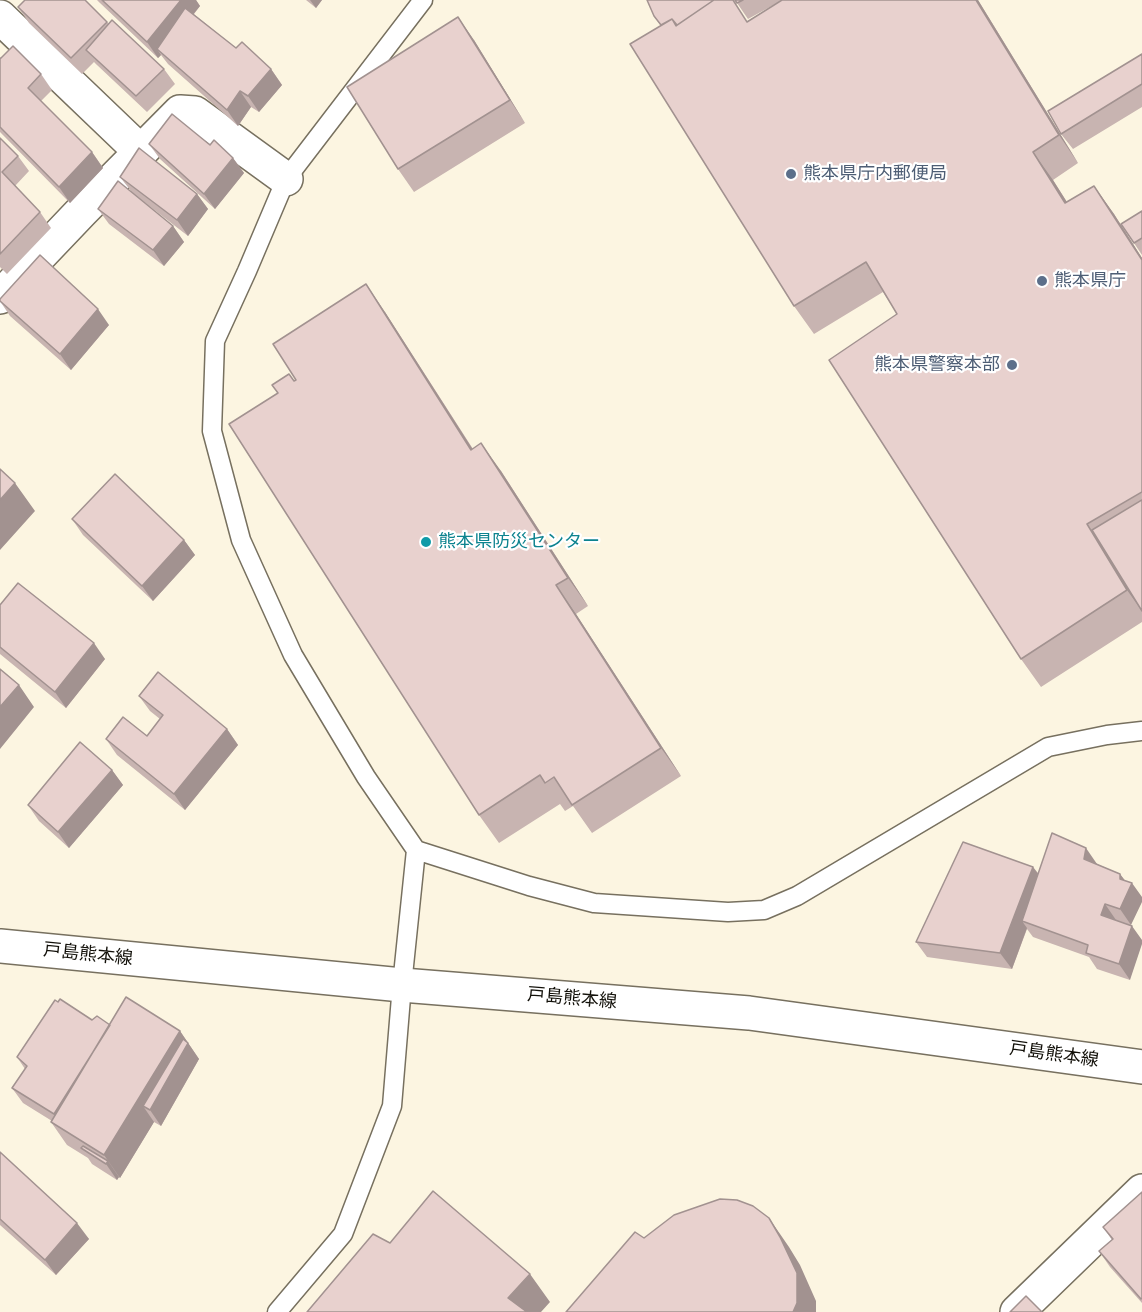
<!DOCTYPE html>
<meta charset="utf-8">
<style>
body{margin:0}
canvas{display:block;background:#fcf5e1}
</style>
<canvas width="1142" height="1312"></canvas>
<script>
const ctx = document.querySelector('canvas').getContext('2d');
ctx.lineJoin = 'round';
function stroke(path, color, width, dash) {
  ctx.strokeStyle = color;
  ctx.lineWidth = width;
  ctx.lineCap = dash ? 'butt' : 'round';
  ctx.setLineDash(dash || []);
  ctx.stroke(path);
}
function paint(path, color) {
  ctx.fillStyle = color;
  ctx.fill(path, 'evenodd');
}
function write(font, color, halo, rows, align = 'center') {
  ctx.font = font + ' "Times New Roman","Noto Sans JP",serif';
  ctx.lineWidth = 4.5;
  ctx.setLineDash([]);
  ctx.textBaseline = 'middle';
  ctx.strokeStyle = halo;
  ctx.fillStyle = color;
  for (const [text, x, y, turn = 0] of rows) {
    ctx.save();
    ctx.translate(x, y);
    ctx.rotate((+turn || 0) * Math.PI / 180);
    ctx.textAlign = isNaN(turn) ? turn : align;
    if (halo) ctx.strokeText(text, 0, 0);
    ctx.fillText(text, 0, 0);
    ctx.restore();
  }
}
const lane = new Path2D(`
 M423 0 286 179 247 271 215 341 212 431 241 540 293 655 366 777 416 850 529 886 594 903 728 912 764 910 797 896 1048 747 1107 735 1142 731
 M277 1312 343 1234 392 1106 402 985 416 850`);
const street = new Path2D(`
 M0 17 141 152
 M0 297 82 211 180 112 195 113 286 179
 M1017 1312 1142 1191`);
const secondary = new Path2D(`
 M0 946 402 985 749 1013 1142 1067`);
stroke(lane, '#77705f', 21);
stroke(street, '#77705f', 36);
stroke(secondary, '#77705f', 36);
stroke(lane, '#fff', 18);
stroke(street, '#fff', 33);
stroke(secondary, '#fff', 33);
paint(new Path2D(`
 M97 0H196L200 6 194 14 236 48 271 69 282 85 259 112 251 107 238 126 168 64 161 55 158 58 100 3Z
 M306 0H322L316 8Z
 M735 0H978L1078 163 1053 180 1067 202 1094 186 1114 214 1142 258V622L1041 687 1021 659 897 314 883 292 814 334 794 306 661 26 654 16 748 21 777 3 748 19Z
 M18 7 107 22 164 69 175 84 147 112 97 65 94 62 82 74 29 23Z
 M474 40 525 123 414 192 398 169Z
 M1142 54V107L1073 149 1061 134Z
 M0 57 41 74 52 90 41 101 92 152 103 168 70 203 0 132Z
 M0 138 18 156 29 171 15 186 40 212 51 228 7 274 0 267Z
 M149 144 210 145 233 158 244 173 215 209 160 159Z
 M120 177 197 194 208 209 188 236 139 198 173 226 184 242 164 266 109 224 98 209 131 191Z
 M1142 211V255L1134 243Z
 M0 301 109 325 71 370 10 316Z
 M385 312 473 449 501 471 588 606 576 614 681 776 592 833 573 806 565 811 560 804 499 843 479 815 278 393Z
 M72 519 184 540 195 555 153 601 83 535Z
 M0 605 105 659 66 708 0 654Z
 M139 696 227 729 238 745 185 810 117 755 106 739 147 736 160 719 150 711Z
 M112 770 123 785 69 848 39 821 28 805Z
 M1097 864 1120 874 1125 881 1131 925 1130 980 1097 969 1089 957 1033 937 1027 929 1012 969 927 957 916 942 1033 867 1038 873Z
 M92 1020 110 1025 180 1031 199 1059 161 1126 154 1122 120 1178 119 1177 117 1180 92 1164 88 1158 67 1145 51 1122 52 1121 23 1103 12 1088 25 1069 17 1057Z
 M0 1152 89 1239 56 1275 0 1225Z
 M1142 1192V1303L1110 1267 1099 1251 1112 1240 1103 1227Z`), '#c8b4b1');
paint(new Path2D(`
 M181 0H196L200 6 162 53 157 49 161 55 158 58 147 42Z
 M310 0H322L316 8Z
 M976 0H978L1078 163 1059 135Z
 M458 17 474 40 525 123 510 100Z
 M271 69 282 85 259 112 248 96Z
 M240 91 251 107 238 126 227 110Z
 M92 152 103 168 70 203 59 187Z
 M1033 152 1053 180 1085 231 1065 203Z
 M233 158 244 173 215 209 204 194Z
 M1094 186 1114 214 1142 258V260Z
 M197 194 208 209 188 236 177 220Z
 M173 226 184 242 164 266 153 250Z
 M366 284 385 312 491 478 471 450Z
 M98 309 109 325 71 370 60 354Z
 M481 443 501 471 588 606 568 578Z
 M15 483 35 511 0 550V500Z
 M1087 524 1107 553 1142 611 1127 590Z
 M184 540 195 555 153 601 142 586Z
 M556 585 576 614 681 776 661 748Z
 M94 643 105 659 66 708 55 692Z
 M19 685 34 707 0 749V707Z
 M227 729 238 745 185 810 174 794Z
 M112 770 123 785 69 848 58 832Z
 M1086 848 1097 864 1095 875 1084 859Z
 M1033 867 1044 882 1022 921 1027 928 1012 969 1000 953Z
 M1120 874 1130 887 1132 883 1142 897V902L1131 925 1120 909Z
 M1105 904 1116 920 1101 915Z
 M1132 926 1142 940V944L1130 980 1119 964Z
 M110 1026 65 1130 54 1114Z
 M180 1031 199 1059 161 1126 150 1110 143 1106 154 1122 120 1178 104 1155Z
 M108 1161 119 1177 117 1180 106 1164Z
 M769 1218 789 1247 800 1265 816 1301V1312H793Z
 M77 1223 89 1239 56 1275 45 1260Z
 M530 1274 550 1302 541 1312H518L508 1298Z`), '#a29290');
const building = new Path2D(`
 M25 0H85L107 22 71 58 18 7Z
 M102 0H181L147 42Z
 M647 0H714L677 25 672 19 661 25 654 16Z
 M714 0H733L747 22 782 0H976L1059 135 1033 152 1065 203 1094 186 1142 260V492L1087 524 1127 590 1021 659 829 360 897 314 866 262 794 306 630 44 672 19 676 26Z
 M735 0H743L737 3Z
 M185 8 236 48 242 42 271 69 248 96 240 91 227 110 157 49Z
 M458 17 510 100 398 169 347 87Z
 M112 20 164 69 136 96 86 50Z
 M13 46 41 74 28 88 92 152 59 187 0 127V59Z
 M1142 54V84L1061 134 1048 111Z
 M172 114 210 145 214 140 233 158 204 194 149 144Z
 M0 138 18 156 2 172 40 212 0 254Z
 M139 148 197 194 177 220 120 177Z
 M118 181 173 226 153 250 98 209Z
 M1142 211V238L1134 243 1121 224Z
 M40 255 98 309 60 354 0 301V299Z
 M366 284 471 450 481 443 568 578 556 585 661 748 572 805 554 777 545 783 540 775 479 815 229 424 278 393 272 385 289 374 294 381 296 380 273 344Z
 M0 469 15 483 0 500Z
 M115 474 184 540 142 586 72 519Z
 M1142 500V611L1092 530Z
 M18 583 94 643 55 692 0 647V605Z
 M0 669 19 685 0 707Z
 M158 672 227 729 174 794 106 739 123 717 147 736 163 715 139 696Z
 M80 742 112 770 58 832 28 805Z
 M1052 833 1086 848 1084 859 1120 874V879L1132 883 1120 909 1105 904 1101 915 1132 926 1119 964 1086 953 1088 945 1022 921Z
 M963 842 1033 867 1000 953 916 942Z
 M126 997 180 1031 104 1155 51 1122Z
 M60 999 92 1020 97 1016 110 1025 54 1114 12 1088 27 1066 17 1057 55 1000 58 1002Z
 M183 1039 188 1043 150 1110 143 1106Z
 M83 1146 108 1161 106 1164 81 1148Z
 M0 1152 77 1223 45 1260 0 1219Z
 M433 1191 530 1274 508 1298 527 1312H307L373 1234 390 1243Z
 M1142 1192V1298L1141 1299 1099 1251 1113 1239 1103 1227Z
 M720 1199 737 1200 753 1206 769 1218 780 1237 797 1273V1303L793 1312H566L635 1232 644 1238 674 1215Z
 M1026 1296 1042 1312H1010Z`);
paint(building, '#e8d1ce');
stroke(building, '#a29290', 1.5);
for (const [x, y, r, color] of [
 [791,174,6,"#5c6f8a"],
 [1042,281,6,"#5c6f8a"],
 [1012,365,6,"#5c6f8a"],
 [426,542,6,"#0f9aa8"]
]) {
  const dot = new Path2D();
  dot.arc(x, y, r, 0, 2 * Math.PI);
  ctx.fillStyle = color;
  ctx.fill(dot);
  stroke(dot, '#fff', 2);
}
write('18px', '#4e5e75', '#fff', [
 ["熊本県庁内郵便局",803,174],
 ["熊本県庁",1054,281],
 ["熊本県警察本部",1000,365,"right"]
], 'left');
write('18px', '#0d838f', '#fff', [
 ["熊本県防災センター",438,542]
], 'left');
write('18px', '#121009', '#fff', [
 ["戸島熊本線",88,955,6],
 ["戸島熊本線",572,999,5],
 ["戸島熊本線",1054,1055,8]
]);
</script>
